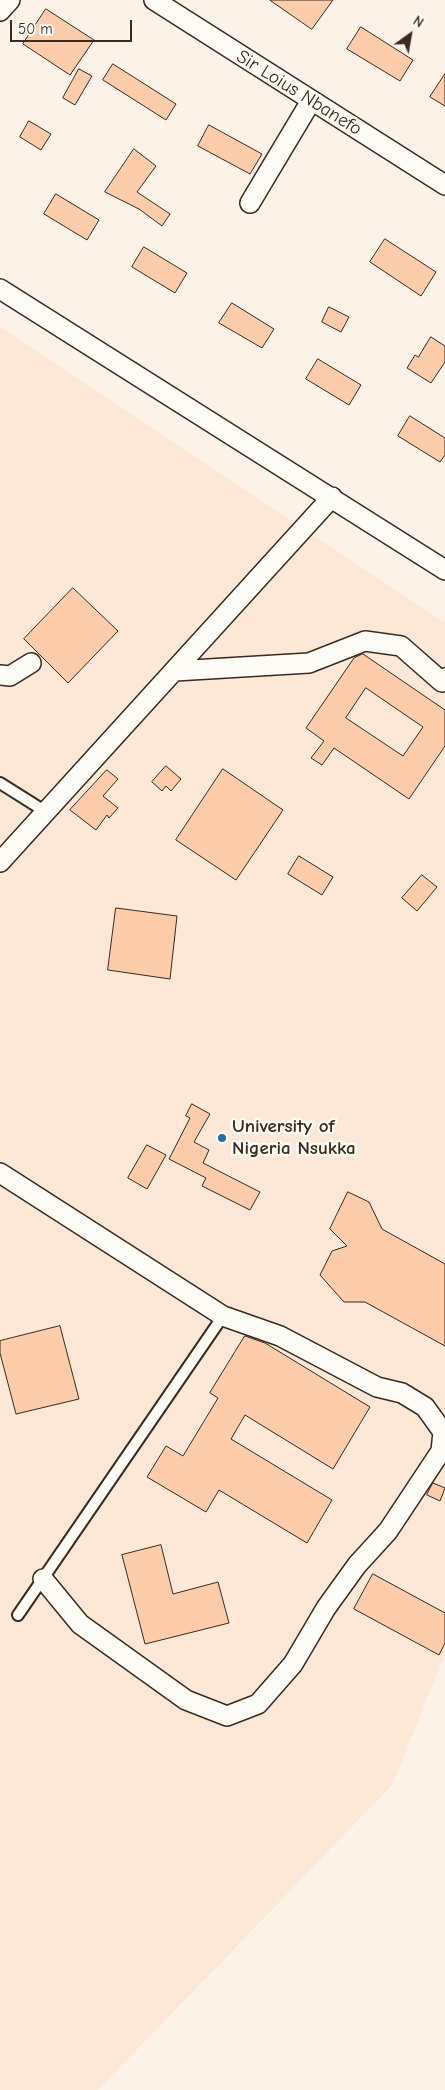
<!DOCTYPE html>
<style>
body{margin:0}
#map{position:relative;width:445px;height:2090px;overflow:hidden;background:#fdf2e8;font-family:"Comic Neue",sans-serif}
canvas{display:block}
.north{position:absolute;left:385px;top:10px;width:50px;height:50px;-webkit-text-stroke:4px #fdfcf7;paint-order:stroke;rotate:32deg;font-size:14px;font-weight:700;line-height:20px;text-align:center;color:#3b2a1e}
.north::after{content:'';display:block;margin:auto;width:18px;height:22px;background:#3b2a1e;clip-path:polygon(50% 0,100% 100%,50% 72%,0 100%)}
.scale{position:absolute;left:10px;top:20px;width:122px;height:22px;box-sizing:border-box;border:2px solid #3b2a1e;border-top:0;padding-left:6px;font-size:15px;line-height:18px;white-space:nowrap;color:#3b2a1e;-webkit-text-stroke:4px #fdfcf7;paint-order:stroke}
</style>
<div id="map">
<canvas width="445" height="2090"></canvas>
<div class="north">N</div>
<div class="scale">50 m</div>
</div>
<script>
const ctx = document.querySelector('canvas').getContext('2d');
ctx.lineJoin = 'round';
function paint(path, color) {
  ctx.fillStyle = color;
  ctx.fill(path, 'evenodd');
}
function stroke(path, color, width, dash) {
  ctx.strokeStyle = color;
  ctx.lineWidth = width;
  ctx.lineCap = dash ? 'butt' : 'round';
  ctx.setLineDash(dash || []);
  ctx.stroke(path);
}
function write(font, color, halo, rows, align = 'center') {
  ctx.font = font + ' "Comic Neue",sans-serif';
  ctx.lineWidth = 5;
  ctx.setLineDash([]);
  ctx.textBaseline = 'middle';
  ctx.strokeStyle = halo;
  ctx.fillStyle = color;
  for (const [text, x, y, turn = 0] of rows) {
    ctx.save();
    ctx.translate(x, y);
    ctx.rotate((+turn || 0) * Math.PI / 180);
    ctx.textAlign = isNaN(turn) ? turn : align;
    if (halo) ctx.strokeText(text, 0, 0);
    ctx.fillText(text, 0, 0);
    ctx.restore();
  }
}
paint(new Path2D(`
 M0 327 445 623V1654L393 1784 98 2090H0Z`), '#fde7d6');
const building = new Path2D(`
 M270 0H333L312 29Z
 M46 9 94 40 70 75 23 44Z
 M361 27 413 60 400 81 347 49Z
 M113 64 176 104 166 120 103 80Z
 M79 69 92 76 75 105 63 98Z
 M445 74V106L430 97Z
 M29 121 51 134 41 150 20 137Z
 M209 125 262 154 250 174 198 146Z
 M134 149 156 166 137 192 170 214 162 226 139 209 105 192Z
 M56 194 99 220 87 240 44 214Z
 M385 239 436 272 421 296 370 262Z
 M144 247 187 273 175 293 132 267Z
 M232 303 274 329 262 348 219 323Z
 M329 307 349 317 341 332 322 322Z
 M431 337 445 346V362L431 383 407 368 415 355 418 357Z
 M318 359 361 385 349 405 306 379Z
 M410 416 445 438V455L440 462 398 436Z
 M73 588 118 631 68 683 24 639Z
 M363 654 445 710V746L409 799 334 748 322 765 311 758 324 741 306 728 354 658ZM366 688 423 727 403 756 346 718Z
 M166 766 181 779 171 791 166 786 162 791 152 782Z
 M223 769 283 810 236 880 176 840Z
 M107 770 118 779 103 796 118 808 109 818 107 815 96 830 70 810Z
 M299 856 333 877 322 895 288 874Z
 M422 875 437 887 417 911 402 898Z
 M116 908 177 916 170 979 108 970Z
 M192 1104 210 1114 194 1142 209 1150 203 1163 260 1192 250 1210 202 1186 206 1178 169 1159 190 1118 186 1116Z
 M147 1145 166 1155 147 1189 128 1178Z
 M348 1192 369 1202 382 1229 445 1264V1346L365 1302H344L320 1275 332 1251 347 1246 330 1229Z
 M60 1326 79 1399 16 1414 0 1353V1341Z
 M245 1336 265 1343 370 1407 333 1469 245 1415 231 1439 332 1500 307 1543 219 1490 206 1512 147 1477 166 1446 183 1456 218 1398 210 1393Z
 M433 1483 445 1488 440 1501 427 1495Z
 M161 1545 173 1594 218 1582 229 1623 145 1644 122 1555Z
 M373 1574 445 1613V1643L439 1655 354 1609Z`);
paint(building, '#fcccab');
stroke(building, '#3b2a1e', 1);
const lane = new Path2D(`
 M0 783 46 812
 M18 1615 223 1316`);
const street = new Path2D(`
 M154 0 445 185
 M0 11 10 0
 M250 203 311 101
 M0 289 445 570
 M175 671 309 663 365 641 401 646 442 682 445 678
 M0 675 10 676 31 663
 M0 862 332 497
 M0 1173 223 1316 280 1336 377 1387 402 1393 425 1407 443 1432 441 1451 388 1531 357 1565 326 1608 293 1664 258 1704 227 1716 186 1700 80 1624 43 1579`);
stroke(lane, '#3b2a1e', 14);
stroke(street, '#3b2a1e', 22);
stroke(lane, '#fdfcf7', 10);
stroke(street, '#fdfcf7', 19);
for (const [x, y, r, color] of [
 [222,1138,5,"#1f6fb2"]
]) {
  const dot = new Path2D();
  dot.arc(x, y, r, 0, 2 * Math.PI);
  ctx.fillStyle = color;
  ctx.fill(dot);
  stroke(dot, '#fdfcf7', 2);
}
write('19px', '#3b2a1e', '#fdfcf7', [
 ["Sir Loius Nbanefo",299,93,32]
]);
write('bold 19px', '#3b2a1e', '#fdfcf7', [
 ["University of",232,1127],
 ["Nigeria Nsukka",232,1149]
], 'left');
</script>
